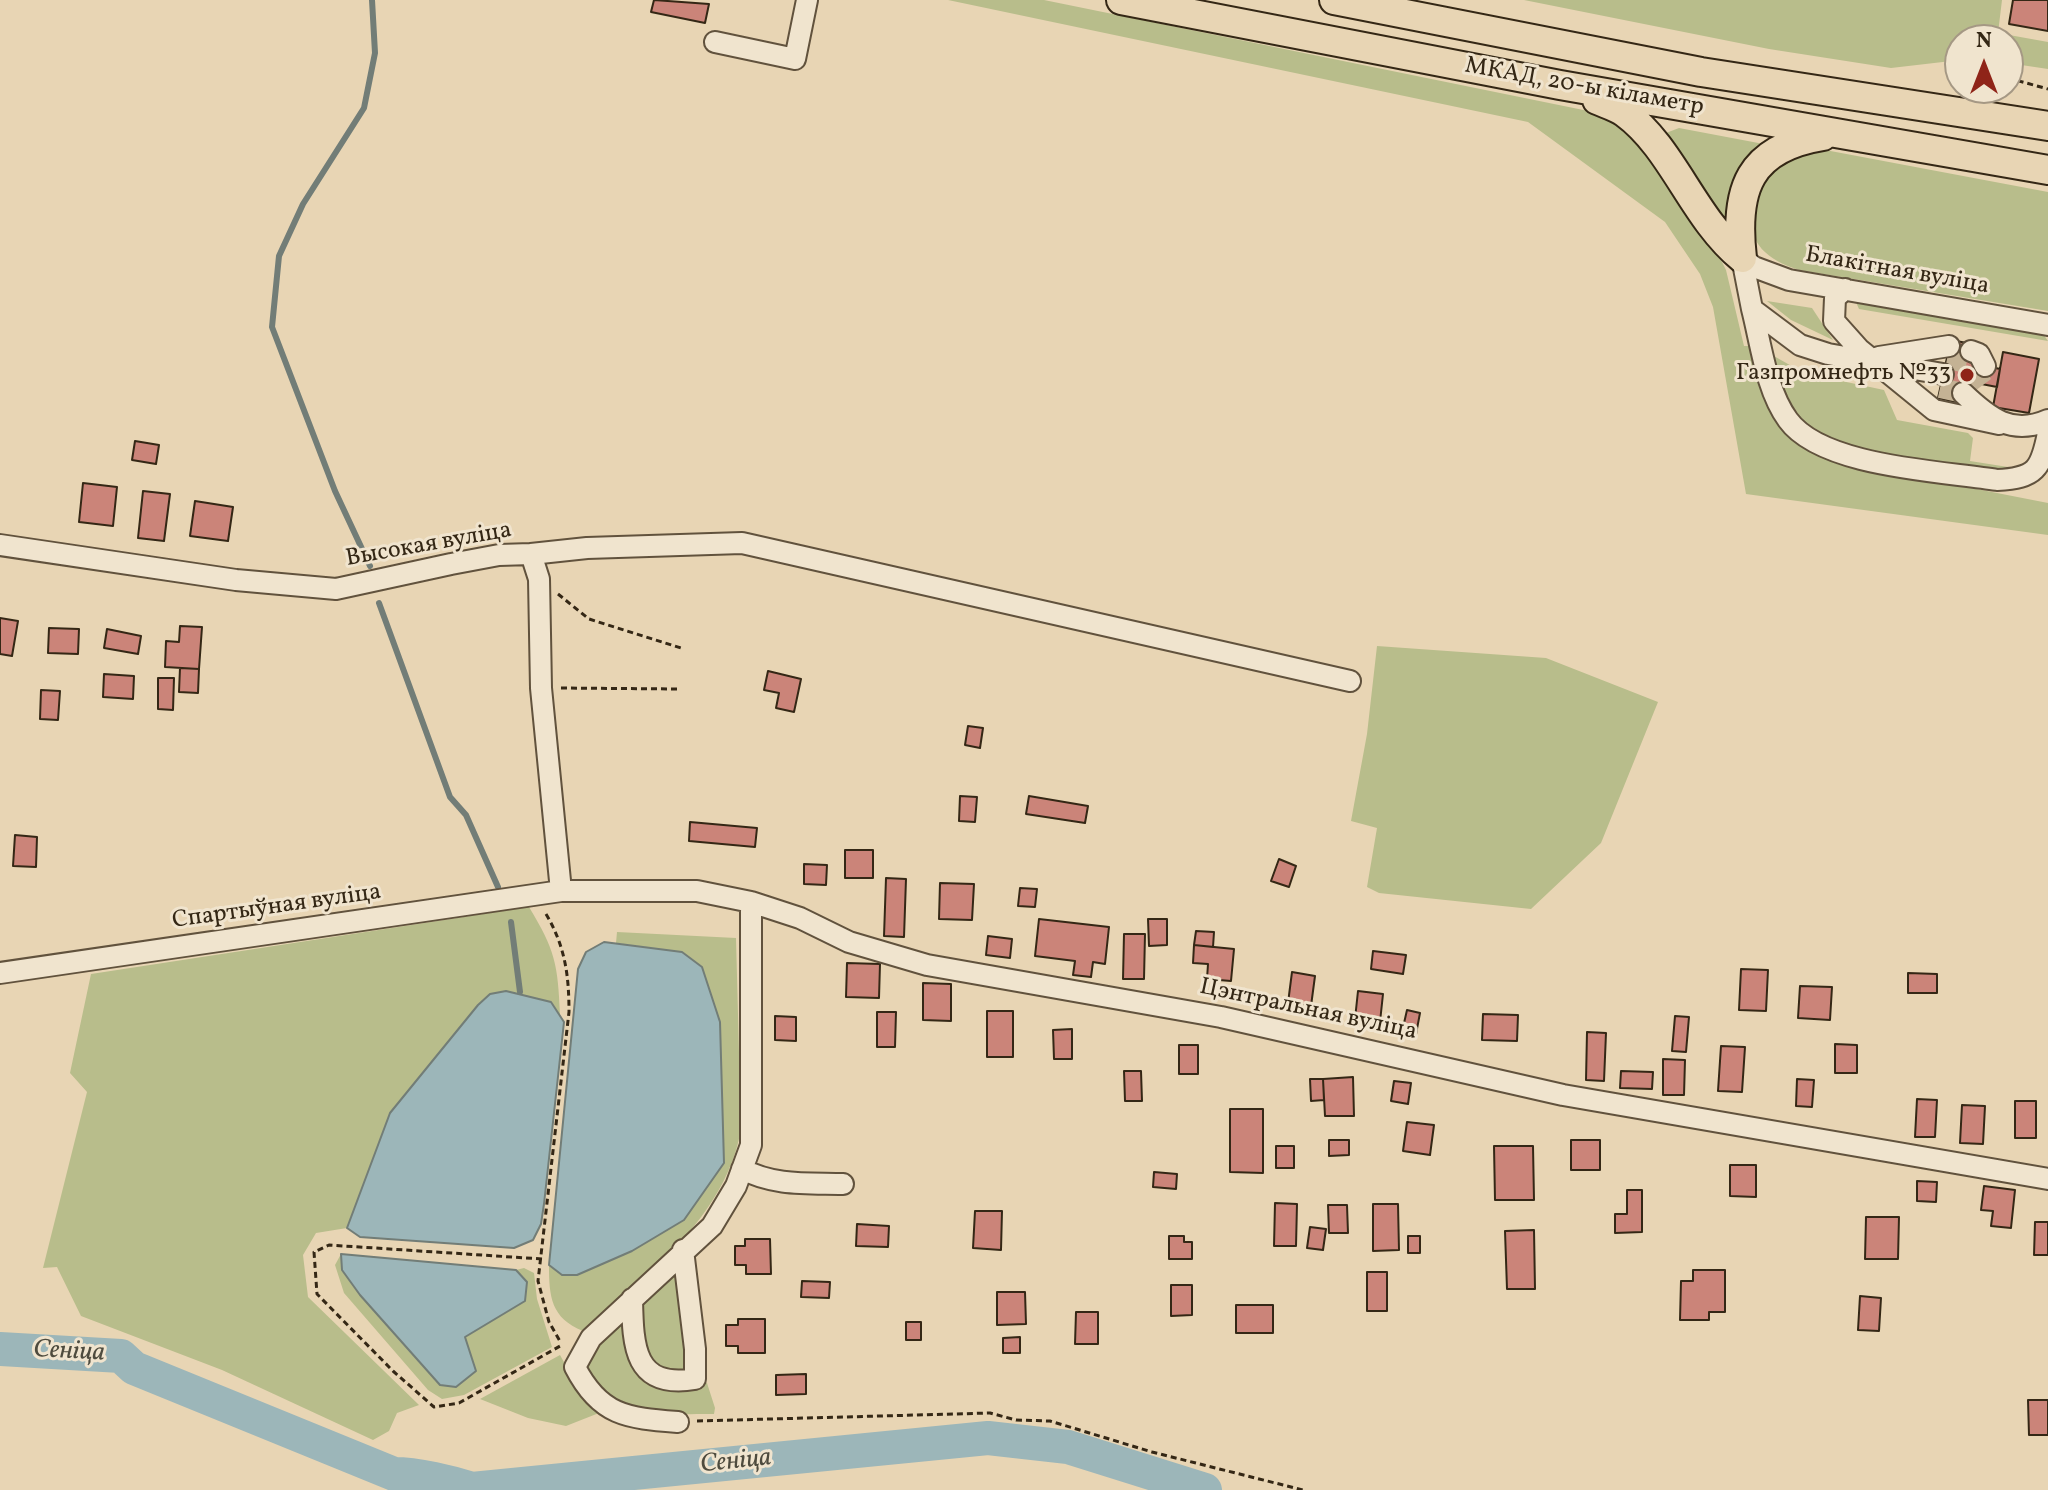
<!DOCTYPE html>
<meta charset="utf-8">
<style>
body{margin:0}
#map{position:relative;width:2048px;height:1490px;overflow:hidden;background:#e8d5b4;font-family:Vollkorn,serif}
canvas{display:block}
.north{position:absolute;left:1944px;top:24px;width:80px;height:80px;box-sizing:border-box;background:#f0e4ce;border:2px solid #a59884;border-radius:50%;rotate:0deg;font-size:22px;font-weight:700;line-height:32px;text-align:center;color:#342715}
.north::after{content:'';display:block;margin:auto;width:28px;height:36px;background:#8f2418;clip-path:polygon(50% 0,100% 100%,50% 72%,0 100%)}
</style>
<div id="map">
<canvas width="2048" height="1490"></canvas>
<div class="north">N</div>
</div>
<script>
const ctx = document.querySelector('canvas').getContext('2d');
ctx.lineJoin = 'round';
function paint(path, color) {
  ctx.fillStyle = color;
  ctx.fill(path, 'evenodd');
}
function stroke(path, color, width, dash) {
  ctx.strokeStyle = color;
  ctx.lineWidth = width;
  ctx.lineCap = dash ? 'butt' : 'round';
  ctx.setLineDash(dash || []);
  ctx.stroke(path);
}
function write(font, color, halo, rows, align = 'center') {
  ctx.font = font + ' Vollkorn,serif';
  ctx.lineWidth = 6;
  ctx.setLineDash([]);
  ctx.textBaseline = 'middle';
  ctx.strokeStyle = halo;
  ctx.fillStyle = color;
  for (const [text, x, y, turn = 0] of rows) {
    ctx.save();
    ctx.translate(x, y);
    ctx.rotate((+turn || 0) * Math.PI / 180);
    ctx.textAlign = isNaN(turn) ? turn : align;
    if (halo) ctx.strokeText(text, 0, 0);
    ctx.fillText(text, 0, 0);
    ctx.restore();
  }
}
paint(new Path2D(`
 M948 0H1044L1603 114 1634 135 1711 240 1726 270 1744 346H1749L1773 412 1849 464 2048 503V535L1746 494 1713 307 1700 274 1665 222 1528 122Z
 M1524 0H2002L1998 33 2048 42V69L2008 63V40H1960V60L1891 68 1769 49Z
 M1679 128 1769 145C1732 168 1724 194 1728 236L1663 147 1666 133Z
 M1804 146 2048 192V311L1799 270C1768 260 1747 244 1751 209 1753 193 1756 182 1768 170 1777 160 1793 153 1804 146Z
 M1855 300 2041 331 2048 341 1859 309Z
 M1767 301 1812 308 1833 340 1791 320Z
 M1772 355 1804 373 1884 390 1897 420 1968 433 1973 438 1970 461 2008 467 1997 470C1958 464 1852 455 1822 437 1793 418 1782 387 1772 355Z
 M1377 646 1546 658 1658 702 1601 843 1531 909 1379 893 1367 887 1377 828 1351 821 1367 734Z
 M529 907C555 950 558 964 560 1015L551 1001 390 1113 347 1228 316 1233 303 1255 308 1297 419 1405 397 1413 389 1431 373 1440 222 1370 81 1316 57 1267 43 1268 87 1092 70 1073 91 974Z
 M617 932 736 938 741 1129C727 1212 654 1268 598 1325L583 1331C551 1318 549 1297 549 1265L562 1275 682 952 616 943Z
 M341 1254 342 1271 456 1387 476 1371 465 1337 527 1282 516 1270 524 1268 534 1273 537 1299 552 1347 464 1395 442 1399 428 1390 344 1293 335 1265Z
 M678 1265 690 1375 650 1367 636 1303Z
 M629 1310V1348L676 1387 707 1383 715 1408 714 1414C681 1414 634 1417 606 1396 598 1390 591 1380 583 1372L596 1339Z
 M560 1355 580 1391 599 1413 566 1426 528 1418 480 1399Z`), '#b8bd8b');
const water = new Path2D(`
 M604 942 682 952 702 967 720 1022 724 1163 684 1220 632 1251 577 1275H562L549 1265 578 969 586 952Z
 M506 991 551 1002 564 1022 544 1204 541 1224 533 1240 514 1248 360 1237 347 1228 390 1113 478 1005 490 994Z
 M341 1254 516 1270 527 1282 525 1301 465 1337 476 1371 456 1387 440 1385 360 1295 342 1270Z`);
paint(water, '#9cb6b9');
stroke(water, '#727d77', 2);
stroke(new Path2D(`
 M370 566 335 491 272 327 279 256 303 204 364 108 375 53 372 0
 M379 603 450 797 466 815 498 887
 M511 922 520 992`), '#727d77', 6);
stroke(new Path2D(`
 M0 1349 121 1356 134 1368 394 1474C417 1474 451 1482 472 1489L988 1438 1068 1447 1205 1490`), '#9cb6b9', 34);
const building = new Path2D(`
 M654 0 709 4 705 23 651 12Z
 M2013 0H2048V31L2009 24Z
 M1951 340 1972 344 1969 362 2000 369 1997 387 1966 381 1961 403 1938 398Z
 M2003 352 2039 359 2029 413 1993 407Z
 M135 441 159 445 156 464 132 460Z
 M83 483 117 487 113 526 79 522Z
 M143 491 170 494 164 541 138 538Z
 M195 501 233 507 228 541 190 536Z
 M0 618 18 621 12 656 0 654Z
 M180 626 202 627 199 669 165 667 166 641 179 642Z
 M49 628 79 629 78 654 48 653Z
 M107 629 141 636 138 654 104 648Z
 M180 668 199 669 198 693 179 692Z
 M768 671 801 679 794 712 776 708 779 693 764 690Z
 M104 674 134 676 133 699 103 697Z
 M158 678H174L173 710 158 709Z
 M41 690 60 691 58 720 40 719Z
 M968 726 983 728 980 748 965 745Z
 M960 796 977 797 975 822 959 821Z
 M1029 796 1088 806 1085 823 1026 814Z
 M690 822 757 828 755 847 689 841Z
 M15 835 37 837 36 867 13 866Z
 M845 850H873V878H845Z
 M1279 859 1296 866 1289 887 1271 881Z
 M804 864 827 865 826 885 804 884Z
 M886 878 906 879 904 937 884 936Z
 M940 883 974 884 972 920 939 919Z
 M1020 888 1037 889 1035 907 1018 906Z
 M1039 919 1109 927 1105 964 1093 962 1091 977 1073 975 1075 961 1035 956Z
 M1148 919H1167V945L1149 946Z
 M1196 931 1214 932 1213 947 1194 945Z
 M1124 934H1145L1144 979H1123Z
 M988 936 1012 939 1010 958 986 955Z
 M1194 945 1234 949 1231 981 1207 979 1208 964 1193 963Z
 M1373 951 1406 955 1403 974 1371 969Z
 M847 963 880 964 879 998 846 997Z
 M1741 969 1768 970 1766 1011 1739 1010Z
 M1292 972 1315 976 1311 1006 1288 1003Z
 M1908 973 1937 974V993H1908Z
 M923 983 951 984V1021L923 1020Z
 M1800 986 1832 987 1830 1020 1798 1018Z
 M1358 991 1383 994 1380 1022 1355 1019Z
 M1407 1010 1420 1013 1416 1034 1402 1032Z
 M987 1011H1013V1057H987Z
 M877 1012H896L895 1047H877Z
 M1483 1014 1518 1015 1517 1041 1482 1040Z
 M775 1016 796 1017V1041L775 1040Z
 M1675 1016 1689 1017 1686 1052 1672 1051Z
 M1072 1029V1059H1054L1053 1030Z
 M1587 1032 1606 1033 1604 1081 1586 1080Z
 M1835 1044 1857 1045V1073H1835Z
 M1179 1045H1198V1074H1179Z
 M1721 1046 1745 1047 1742 1092 1718 1091Z
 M1663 1059 1685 1060 1684 1095H1663Z
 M1124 1071H1141L1142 1101H1125Z
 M1621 1071 1653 1072 1652 1089 1620 1088Z
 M1353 1077 1354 1116H1325L1323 1079Z
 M1310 1079H1323L1324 1100 1311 1101Z
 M1797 1079 1814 1080 1812 1107 1796 1106Z
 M1394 1081 1411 1083 1408 1104 1391 1101Z
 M1917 1099 1937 1100 1935 1137H1915Z
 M2015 1101H2036V1138H2015Z
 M1962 1105 1985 1106 1983 1144 1960 1143Z
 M1230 1109H1263V1173L1230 1172Z
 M1407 1122 1434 1125 1430 1155 1403 1151Z
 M1329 1140H1349V1155L1329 1156Z
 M1571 1140H1600V1170H1571Z
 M1276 1146H1294V1168H1276Z
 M1494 1146H1533L1534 1200H1495Z
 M1730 1165H1756V1197L1730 1196Z
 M1154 1172 1177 1174 1176 1189 1153 1187Z
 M1917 1181 1937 1182 1936 1202 1917 1201Z
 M1984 1186 2015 1190 2011 1228 1991 1226 1993 1211 1981 1210Z
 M1627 1190H1642V1232L1615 1233V1214H1627Z
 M1275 1203 1297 1204 1296 1246H1274Z
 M1373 1204H1398L1399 1250 1373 1251Z
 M1328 1205H1347L1348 1233H1329Z
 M975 1211H1002L1001 1250 973 1248Z
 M1866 1217H1899L1898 1259H1865Z
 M2035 1222H2048V1255H2034Z
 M857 1224 889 1226 888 1247 856 1246Z
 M1310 1227 1326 1229 1323 1250 1307 1248Z
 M1534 1230 1535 1289H1507L1505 1231Z
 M1169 1236H1184V1242H1192V1259H1169Z
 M1408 1236H1420V1253H1408Z
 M745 1239H770L771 1274H746V1265H735V1246H745Z
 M1693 1270H1725V1312H1709V1320H1680L1681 1281H1693Z
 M1367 1272H1387V1311H1367Z
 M802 1281 830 1282 829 1298 801 1297Z
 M1171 1285H1192V1315L1171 1316Z
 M997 1292H1025L1026 1324 997 1325Z
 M1860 1296 1881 1298 1879 1331 1858 1330Z
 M1236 1305H1273V1333H1236Z
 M1076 1312H1098V1344H1075Z
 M738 1319H765V1353H738V1346H726V1325H738Z
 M906 1322H921V1340H906Z
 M1020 1337V1353H1003V1338Z
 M806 1374V1394L776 1395V1375Z
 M2028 1400H2048V1435H2029Z`);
paint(building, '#cb8479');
stroke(building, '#342715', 2);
stroke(new Path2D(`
 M1947 359 1967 363 1983 385
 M1940 388 1963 393`), '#c4b294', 20, [20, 10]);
const minor = new Path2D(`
 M715 42 795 59 807 0
 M1742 258 1754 267 1789 280 2048 325
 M1742 258 1752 309 1800 345 1828 354 1943 374
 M1845 289 1835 298 1834 321 1859 349 1934 410 1999 424
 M1752 309C1761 344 1766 390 1788 420 1822 467 1942 471 1997 480 2036 478 2041 469 2048 433
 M1971 351 1979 354 1985 366
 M1879 357 1949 346
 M1963 393C1989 418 2012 436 2048 420
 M0 545 236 580 336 589 451 564 499 555 531 554 539 579 541 688 561 891
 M531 554 587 548 742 543 1350 681
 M0 973 561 891H697L751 902 800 918 849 942 927 965 1221 1017 1563 1095 2048 1179
 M742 1169C774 1186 807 1183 843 1184
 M632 1299C633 1347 634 1389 695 1379V1349L683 1250
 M678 1422C627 1418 600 1416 575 1367L591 1338 712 1226 736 1186 751 1145V902`);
const highway = new Path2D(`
 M1121 0 1560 85 2048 170
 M1334 0 1701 72 2048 126
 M1597 100C1606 104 1617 107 1625 113 1673 148 1693 218 1742 258
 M1742 258C1734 189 1749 148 1823 136`);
stroke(minor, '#61523d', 24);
stroke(highway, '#342715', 32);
stroke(new Path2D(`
 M1956 72H1960
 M2008 78 2048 89
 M558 594 589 619 681 648
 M561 688 678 689
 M546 914C565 946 569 975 569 1012L538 1281 549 1322 561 1343
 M542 1259 329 1245 314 1252 317 1294 393 1371 434 1407 459 1403 562 1345
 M697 1421 990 1413 1016 1420 1050 1421 1152 1452 1303 1490`), '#342715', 3, [6, 4]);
stroke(minor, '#f0e4ce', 20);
stroke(highway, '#e8d5b4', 28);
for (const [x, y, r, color] of [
 [1967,375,8,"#8f2418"]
]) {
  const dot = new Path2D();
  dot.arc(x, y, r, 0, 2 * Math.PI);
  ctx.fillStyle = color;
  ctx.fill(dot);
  stroke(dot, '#f0e4ce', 3);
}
write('24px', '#342715', '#f0e4ce', [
 ["МКАД, 20-ы кіламетр",1584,88,10],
 ["Блакітная вуліца",1897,272,10],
 ["Высокая вуліца",429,546,-10],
 ["Спартыўная вуліца",277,908,-8],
 ["Цэнтральная вуліца",1308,1011,12]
]);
write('24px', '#342715', '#f0e4ce', [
 ["Газпромнефть №33",1951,375]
], 'right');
write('italic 26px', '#4e4b3e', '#f0e4ce', [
 ["Сеніца",69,1353,3],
 ["Сеніца",736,1463,-6]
]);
</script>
